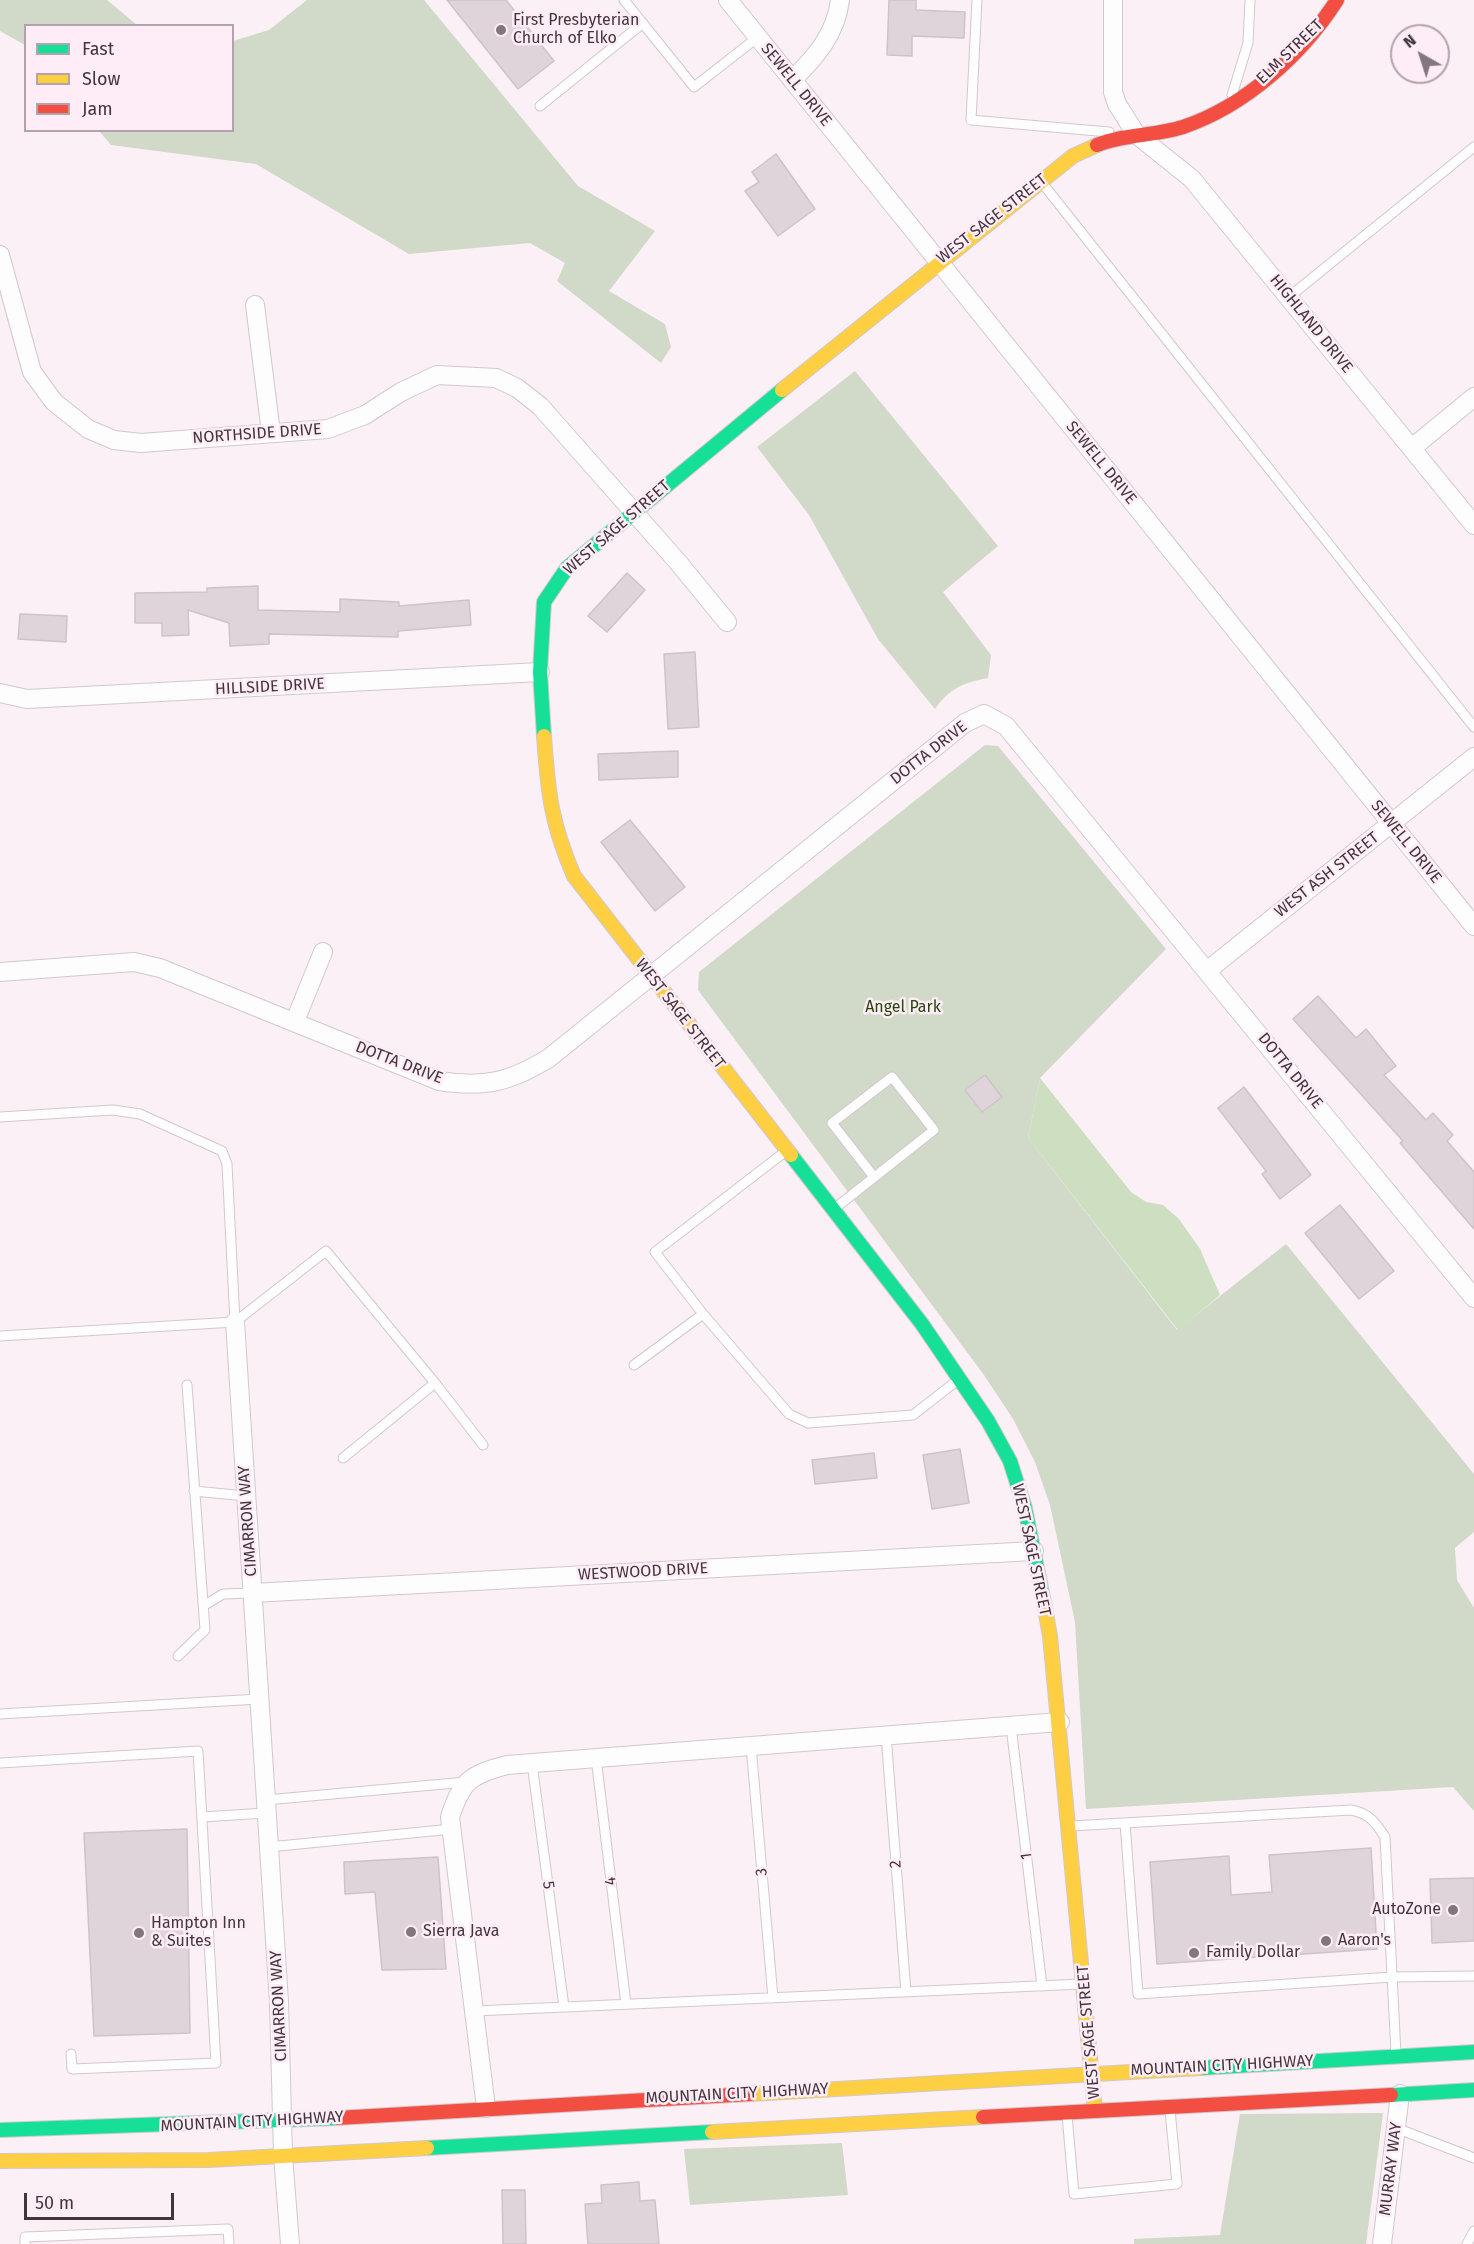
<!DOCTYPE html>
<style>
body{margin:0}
#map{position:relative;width:1474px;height:2244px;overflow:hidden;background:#faf0f6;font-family:"Fira Sans",sans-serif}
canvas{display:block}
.legend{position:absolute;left:24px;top:24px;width:210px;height:108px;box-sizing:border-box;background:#feecf7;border:2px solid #b2a3ad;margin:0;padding:8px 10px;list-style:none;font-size:18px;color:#41363d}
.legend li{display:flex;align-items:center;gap:12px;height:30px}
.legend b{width:30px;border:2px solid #b2a3ad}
.north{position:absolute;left:1390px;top:24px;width:60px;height:60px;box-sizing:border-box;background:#feecf7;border:2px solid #b2a3ad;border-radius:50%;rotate:321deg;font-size:16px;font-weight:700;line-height:24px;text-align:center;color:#41363d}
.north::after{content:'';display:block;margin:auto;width:21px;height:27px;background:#82777e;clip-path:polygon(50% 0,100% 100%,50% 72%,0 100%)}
.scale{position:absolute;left:24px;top:2193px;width:150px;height:27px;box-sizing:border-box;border:3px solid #41363d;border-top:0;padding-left:8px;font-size:18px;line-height:21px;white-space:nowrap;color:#41363d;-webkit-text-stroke:4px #feecf7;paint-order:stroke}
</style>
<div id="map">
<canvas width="1474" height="2244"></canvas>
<ul class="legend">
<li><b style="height:8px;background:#16e098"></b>Fast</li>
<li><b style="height:8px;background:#ffcf43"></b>Slow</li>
<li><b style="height:8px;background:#f24e42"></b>Jam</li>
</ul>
<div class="north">N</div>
<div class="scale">50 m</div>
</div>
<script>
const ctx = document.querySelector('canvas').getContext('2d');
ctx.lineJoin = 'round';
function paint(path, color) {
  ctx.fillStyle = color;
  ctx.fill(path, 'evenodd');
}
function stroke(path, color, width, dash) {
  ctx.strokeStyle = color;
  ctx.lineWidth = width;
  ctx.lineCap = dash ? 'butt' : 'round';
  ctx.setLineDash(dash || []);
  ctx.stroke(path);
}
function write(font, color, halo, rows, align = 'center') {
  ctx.font = font + ' "Fira Sans",sans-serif';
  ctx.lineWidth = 5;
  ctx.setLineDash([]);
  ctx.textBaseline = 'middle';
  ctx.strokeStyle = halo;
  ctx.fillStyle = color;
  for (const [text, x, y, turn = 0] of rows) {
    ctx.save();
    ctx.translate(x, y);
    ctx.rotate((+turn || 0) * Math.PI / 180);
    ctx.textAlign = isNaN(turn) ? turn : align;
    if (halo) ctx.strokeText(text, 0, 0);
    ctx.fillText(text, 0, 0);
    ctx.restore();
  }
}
paint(new Path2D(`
 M0 0H107L137 25 26 26 25 45 0 31Z
 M307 0H424L578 186 655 231 609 291 665 324 671 347 661 363 557 281 565 263 530 243 409 254 256 164 111 145 99 131 232 130 233 41 269 30Z
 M855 371 998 546 943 592 991 655 988 678C964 682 949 689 935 709L878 639 809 515 757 447Z
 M985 745 998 746 1166 949 1040 1078 1028 1138 1177 1330 1286 1244 1474 1474V1532L1455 1548 1457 1580 1474 1608V1811L1453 1787 1086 1809 1075 1622 1050 1505 1035 1462 1013 1419 984 1375 698 990 699 972Z
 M1383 2113 1366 2244H1134V2239L1220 2235 1240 2114Z
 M842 2143 848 2195 690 2205 684 2149Z`), '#d1d9c8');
paint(new Path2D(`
 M1040 1078 1131 1192 1146 1202 1163 1205 1179 1219 1200 1249 1220 1295 1178 1330 1028 1138Z`), '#cedec0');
const building = new Path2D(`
 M447 0H506L554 61 518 89Z
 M889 0H916V10L965 12 964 38 912 36V56L887 55Z
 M776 154 815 209 778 236 745 191 759 182 752 172Z
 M627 573 645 590 607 632 588 616Z
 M258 586V610L340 612V599L399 602V606L469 600 471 625 398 631V637L269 634V644L230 646 229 623 188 610 189 635 162 636V623H135V593L207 592V588Z
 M20 614 67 616 66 642 18 639Z
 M695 652 699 727 668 729 664 654Z
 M678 751V777L599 780 598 754Z
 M630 820 685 887 655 911 601 842Z
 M1318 996 1356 1038 1366 1029 1396 1066 1384 1075 1426 1120 1433 1113 1453 1135 1447 1141 1474 1172V1229L1400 1143 1403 1141 1293 1019Z
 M985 1075 1002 1097 982 1112 965 1090Z
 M1244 1087 1311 1175 1280 1199 1262 1174 1266 1171 1218 1108Z
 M1340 1205 1394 1271 1359 1299 1305 1233Z
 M960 1449 969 1503 932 1509 923 1455Z
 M874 1453 877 1478 815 1484 812 1460Z
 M187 1829 190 2033 94 2036 84 1833Z
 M1371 1848 1377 1949 1157 1964 1150 1862 1229 1856 1231 1895 1272 1892 1269 1855Z
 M438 1857 446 1969 382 1970 375 1892 345 1894 344 1862Z
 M1474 1878V1941L1432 1943 1430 1879Z
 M639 2182 640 2201 655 2200 659 2244H588L585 2204 602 2203 601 2185Z
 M502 2190H525L526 2244H503Z`);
paint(building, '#dfd4da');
stroke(building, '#cdc4ca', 1.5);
const lane = new Path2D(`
 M624 0 694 87 758 37
 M977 0 971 120 1109 132
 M1232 95 1248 43 1250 0
 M540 106 643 23
 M1043 184 1474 727
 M1289 297 1474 147
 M0 1117 113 1110 140 1114 222 1151 227 1164 235 1322
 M786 1151 655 1252 703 1314 789 1414 808 1423 913 1415 958 1380
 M834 1209 934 1130 892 1077 832 1123 874 1177
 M0 1336 235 1322 326 1251 435 1383
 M634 1365 703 1314
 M343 1458 435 1383 483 1445
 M194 1491 246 1496
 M203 1606 223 1594 252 1593
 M178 1656 205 1630 187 1385
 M0 1714 259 1699
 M1011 1726 1042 1986
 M886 1735 906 1992
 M751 1746 773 1998
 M596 1758 626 2004
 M0 1763 198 1751 216 2063 72 2069 71 2054
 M532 1763 564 2007
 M266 1800 466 1782
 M202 1817 266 1813
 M1125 1823 1138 1994 1392 1977 1474 1976
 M1071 1826 1351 1810C1369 1813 1376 1823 1385 1837L1396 2054
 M269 1847 452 1829
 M475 2011 1082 1984
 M1067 2115 1074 2194 1177 2184 1170 2110
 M1396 2128 1474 2158
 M25 2244V2237L228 2229 229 2244
 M1467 2244 1474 2231`);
const street = new Path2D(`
 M728 0 1474 926
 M1113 0V92L1117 104 1136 134 1192 179 1474 525
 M792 80C815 58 836 34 840 0
 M0 255 32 372 54 402 88 429 114 440 141 443 328 429 365 415 401 392 437 375 496 378 517 388 540 406 677 561 727 622
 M255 305 271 433
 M1412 448 1474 397
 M0 693 27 699 540 672
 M1208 970 1474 757
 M0 972 134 962 160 968 439 1081C485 1088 510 1082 549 1058L965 723 984 714 1006 726 1474 1298
 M295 1021 323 952
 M235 1322 279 2002 283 2156 290 2244
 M252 1593 1034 1551
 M486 2108 450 1817C462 1780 470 1775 507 1765L1060 1722
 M1382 2244 1400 2094`);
const fast = new Path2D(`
 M544 736 540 672 544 602 567 568 782 390
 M791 1155 922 1324 988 1421 1010 1461 1025 1508 1044 1603
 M1200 2068 1474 2052
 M1391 2095 1474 2090
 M0 2130 337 2118
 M427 2148 712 2132`);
const slow = new Path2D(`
 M782 390 1073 156 1097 145
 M544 736C548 793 551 823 574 876L791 1155
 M1044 1603 1050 1636 1095 2111
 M750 2094 1200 2068
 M712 2132 983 2117
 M0 2161 209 2160 427 2148`);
const jam = new Path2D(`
 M1097 145C1124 134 1155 136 1183 127 1245 106 1302 55 1337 0
 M983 2117 1391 2095
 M337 2118 750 2094`);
stroke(lane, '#d1c8cd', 11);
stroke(street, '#d1c8cd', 20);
stroke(fast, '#d1c8cd', 16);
stroke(slow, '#d1c8cd', 16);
stroke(jam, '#d1c8cd', 16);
stroke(lane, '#fefdfe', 9);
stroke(street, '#fefdfe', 18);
stroke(fast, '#16e098', 14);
stroke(slow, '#ffcf43', 14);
stroke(jam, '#f24e42', 14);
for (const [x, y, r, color] of [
 [501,30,6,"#82777e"],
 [1453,1910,6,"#82777e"],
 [411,1932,6,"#82777e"],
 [139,1933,6,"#82777e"],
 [1326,1941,6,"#82777e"],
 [1194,1953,6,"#82777e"]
]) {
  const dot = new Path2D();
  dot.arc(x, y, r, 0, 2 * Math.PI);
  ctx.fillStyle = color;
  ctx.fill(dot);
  stroke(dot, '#feecf7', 2);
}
write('16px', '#41363d', '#feecf7', [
 ["First Presbyterian",513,21],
 ["Church of Elko",513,39],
 ["AutoZone",1441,1910,"right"],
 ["Hampton Inn",151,1924],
 ["& Suites",151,1942],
 ["Sierra Java",423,1932],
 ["Aaron's",1338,1941],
 ["Family Dollar",1206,1953]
], 'left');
write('16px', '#41363d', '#feecf7', [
 ["ELM STREET",1290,52,-44],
 ["SEWELL DRIVE",796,85,51],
 ["WEST SAGE STREET",992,219,-38],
 ["HIGHLAND DRIVE",1311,324,51],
 ["NORTHSIDE DRIVE",257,434,-4],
 ["SEWELL DRIVE",1101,463,51],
 ["WEST SAGE STREET",617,528,-41],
 ["HILLSIDE DRIVE",270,687,-3],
 ["DOTTA DRIVE",929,753,-38],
 ["SEWELL DRIVE",1406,842,51],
 ["WEST ASH STREET",1327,875,-38],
 ["WEST SAGE STREET",680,1014,52],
 ["DOTTA DRIVE",399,1063,21],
 ["DOTTA DRIVE",1290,1071,51],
 ["CIMARRON WAY",248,1521,-94],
 ["WEST SAGE STREET",1031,1550,78],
 ["WESTWOOD DRIVE",643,1572,-3],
 ["1",1027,1856,-97],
 ["2",896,1864,-94],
 ["3",762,1872,-95],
 ["4",611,1881,-97],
 ["5",548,1885,82],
 ["CIMARRON WAY",279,2006,-93],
 ["WEST SAGE STREET",1089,2032,-95],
 ["MOUNTAIN CITY HIGHWAY",1222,2066,-3],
 ["MOUNTAIN CITY HIGHWAY",737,2094,-3],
 ["MOUNTAIN CITY HIGHWAY",252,2122,-3],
 ["MURRAY WAY",1391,2169,-83]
]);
write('16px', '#264709', '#feecf7', [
 ["Angel Park",903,1008]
]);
</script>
